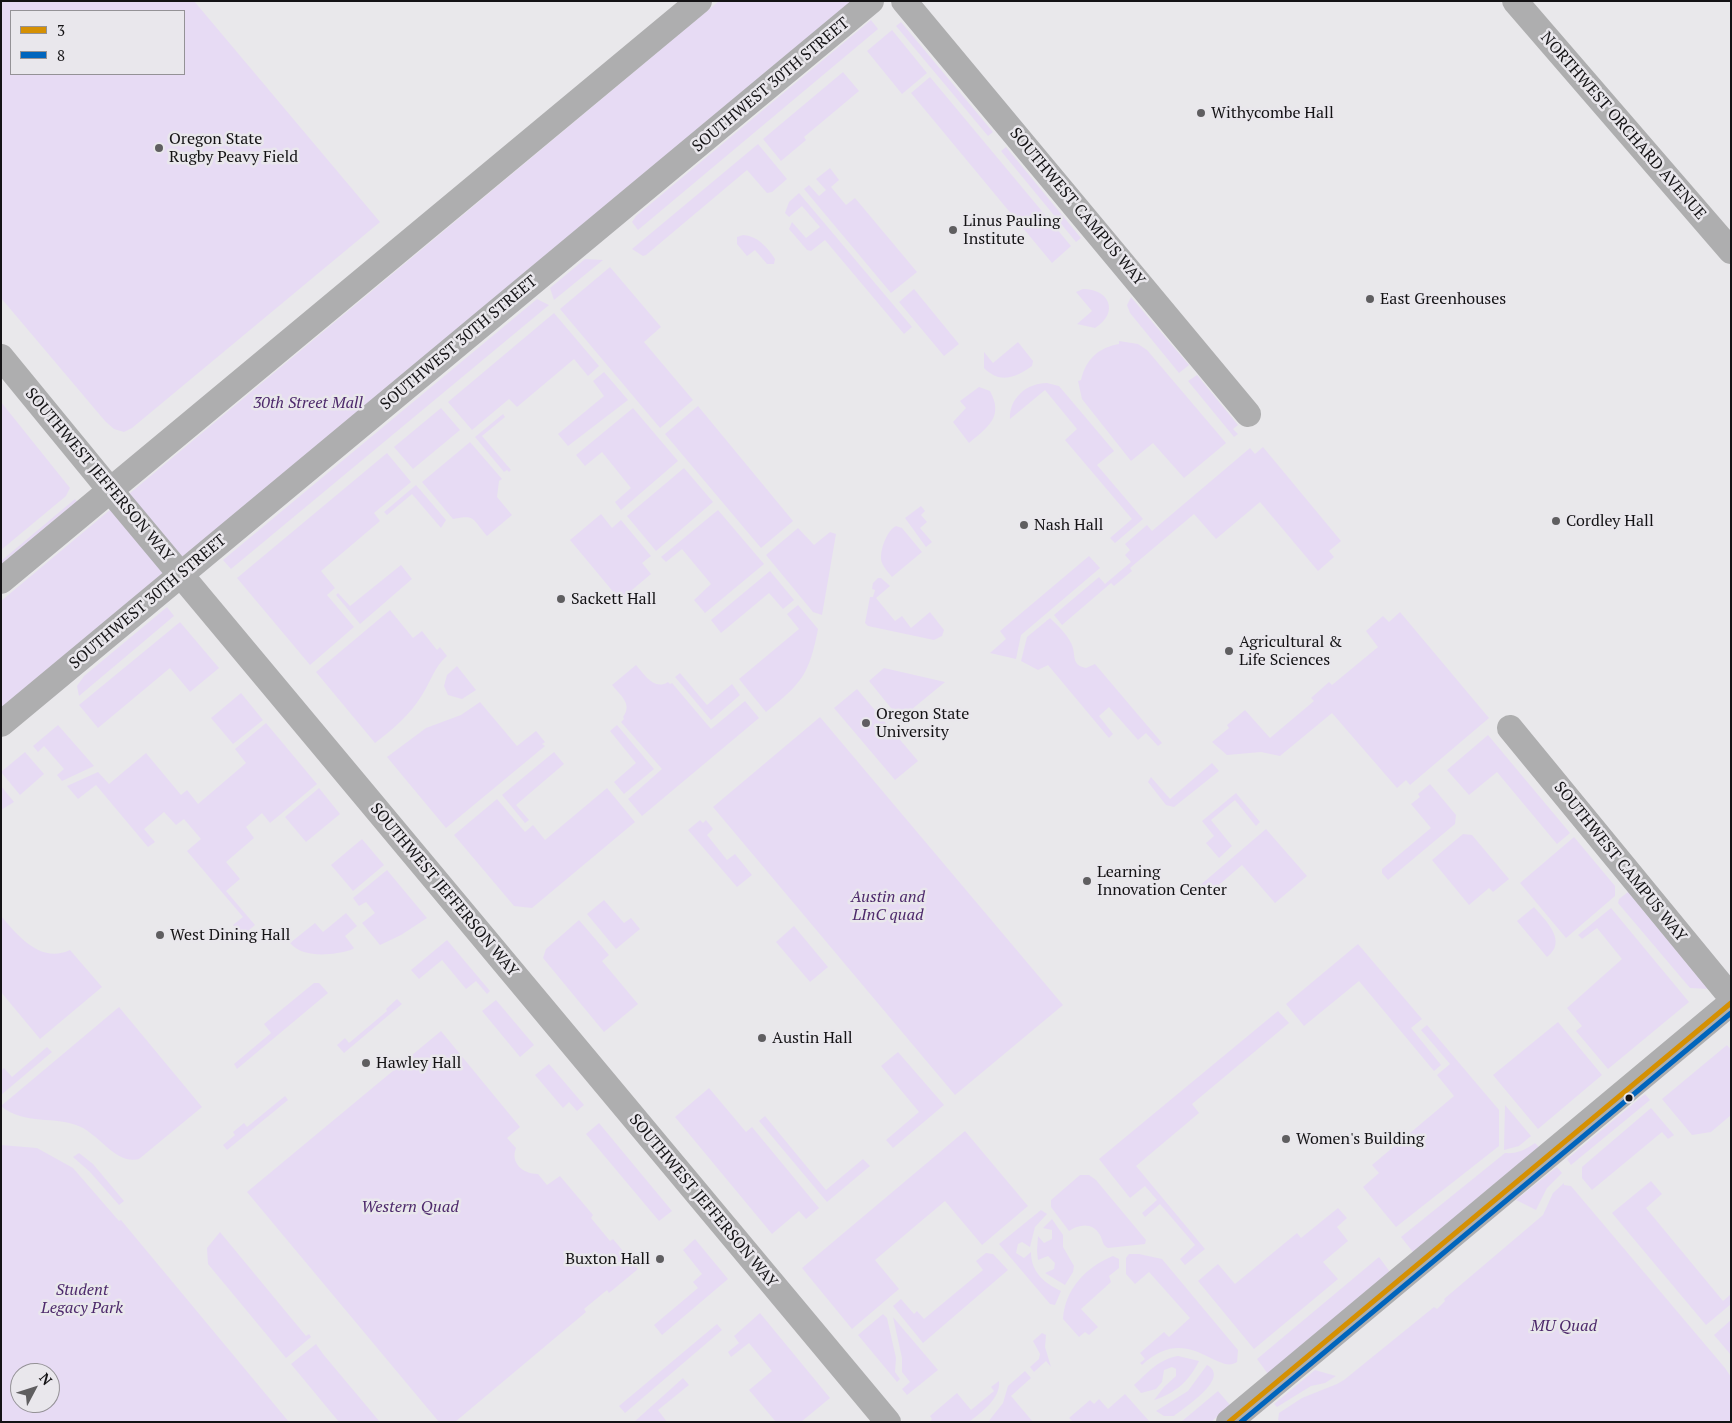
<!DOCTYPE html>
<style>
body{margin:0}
#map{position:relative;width:1732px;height:1423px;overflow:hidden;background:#e9e8eb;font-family:"PT Serif",serif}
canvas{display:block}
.frame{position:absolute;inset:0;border:2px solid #141315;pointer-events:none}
.legend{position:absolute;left:10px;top:10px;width:175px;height:65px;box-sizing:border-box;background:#e9e7ec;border:1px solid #949296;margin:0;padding:6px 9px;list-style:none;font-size:15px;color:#141315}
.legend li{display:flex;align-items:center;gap:10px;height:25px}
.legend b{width:25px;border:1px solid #949296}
.north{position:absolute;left:10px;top:1363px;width:50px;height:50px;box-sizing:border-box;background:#e9e7ec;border:1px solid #949296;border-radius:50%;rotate:50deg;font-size:14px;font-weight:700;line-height:20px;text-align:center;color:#141315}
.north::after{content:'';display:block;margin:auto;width:18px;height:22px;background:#5f5e60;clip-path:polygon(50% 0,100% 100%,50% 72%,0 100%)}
</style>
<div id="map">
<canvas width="1732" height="1423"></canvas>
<div class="frame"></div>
<ul class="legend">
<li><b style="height:6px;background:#d59003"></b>3</li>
<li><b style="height:6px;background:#0065bd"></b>8</li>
</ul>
<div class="north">N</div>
</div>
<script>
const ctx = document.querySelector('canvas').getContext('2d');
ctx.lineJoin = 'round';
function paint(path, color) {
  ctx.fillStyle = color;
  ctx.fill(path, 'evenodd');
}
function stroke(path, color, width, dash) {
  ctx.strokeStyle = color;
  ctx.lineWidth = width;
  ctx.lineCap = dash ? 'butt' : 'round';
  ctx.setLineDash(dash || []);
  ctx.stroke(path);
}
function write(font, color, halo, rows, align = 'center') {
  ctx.font = font + ' "PT Serif",serif';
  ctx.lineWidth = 5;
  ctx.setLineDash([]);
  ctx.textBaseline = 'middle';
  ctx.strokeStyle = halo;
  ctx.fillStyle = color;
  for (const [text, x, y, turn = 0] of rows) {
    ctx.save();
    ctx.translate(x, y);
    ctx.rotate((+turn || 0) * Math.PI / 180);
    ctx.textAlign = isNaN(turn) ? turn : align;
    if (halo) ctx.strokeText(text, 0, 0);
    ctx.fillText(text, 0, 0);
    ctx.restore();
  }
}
paint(new Path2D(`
 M1 1H194L380 222 132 428 124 432 114 429 105 421 1 298ZM184 11V74H11V11Z
 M719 1H857L1 715V601Z
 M871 20 878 29 638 230 632 222 636 216Z
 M901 22 993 132 988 136 896 26Z
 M892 30 927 73 902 94 867 51Z
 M843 72 859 91 804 137 806 140 781 161 763 139Z
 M930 77 1071 246 1052 263 911 93Z
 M758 144 787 179 772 192 767 193 747 170 646 255 643 256 632 249Z
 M1006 147 1081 238 1076 242 1001 151Z
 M830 168 839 180 831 187 846 205 855 198 917 272 891 293 804 189 809 185 819 196 826 190 816 179Z
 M799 193 912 327 904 334 825 240 811 251 807 250 789 229 792 222 806 238 820 227 802 206 789 217 785 213 789 202Z
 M743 235C758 236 767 247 775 259L774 264H767L755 250 747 256 737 244V237Z
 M585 259 603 260 554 300 550 288Z
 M610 267 661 327 644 342 693 400 660 428 560 309Z
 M914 289 959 344 944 356 899 302Z
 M1083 289C1109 289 1120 312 1095 328L1077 324 1092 311 1076 292Z
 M1131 297 1189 365 1179 373 1130 313 1127 305Z
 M537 299 549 305 231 569 223 560Z
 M554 313 599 366 588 376 574 359 517 407 509 399 472 430 448 402Z
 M1119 341 1138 344 1147 350 1226 443 1184 478 1153 443 1131 461 1082 399 1078 381 1081 380C1086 359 1098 348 1119 344Z
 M1018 342 1033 361 1032 366C1015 378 1000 384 984 368V352L993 363Z
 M604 372 628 400 568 446 558 434 604 396 593 381Z
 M1197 375 1238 425 1233 429 1238 434 1234 437 1188 381Z
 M1047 383 1059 386 1114 451 1097 465 1143 519 1115 543 1110 538 1132 519 1065 440 1077 429 1045 390 1010 419C1009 398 1027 383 1047 383Z
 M979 387 990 391C1004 417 988 427 969 443L953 422 966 408 960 401Z
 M1 402 70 488 66 496 1 550Z
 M698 406 793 521 761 548 665 434Z
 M441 408 460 430 413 469 394 447Z
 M633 408 678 461 621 510 615 502 631 488 602 452 585 466 576 455Z
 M503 414 505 417 482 436 511 470 509 472 507 470 504 472 475 437Z
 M470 442 502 479 499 481 497 497 512 515 487 536C471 517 475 515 453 519L422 482Z
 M1263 447 1341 541 1329 551 1334 557 1318 571 1260 502 1216 539 1194 514 1130 568 1132 571 1114 586 1111 583 1062 625 1054 615 1099 577 1105 584 1131 562 1125 555 1130 550 1125 544 1147 525 1152 531 1250 448 1255 454Z
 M387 453 411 482 374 513 380 521 321 571 335 588 327 595 354 627 310 665 237 578Z
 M684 468 713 502 656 551 627 516Z
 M416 485 446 520 441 528 412 494 387 515 384 512Z
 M75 499 81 506 1 573V561Z
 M921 506 925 511 921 515 927 522 920 528 932 542 926 547 905 518Z
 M718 510 764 564 705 613 694 600 711 584 682 549 666 562 661 557Z
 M601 514 612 528 621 520 651 556 642 563 651 574 620 600 570 540Z
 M896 526 902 528 922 552 892 577C889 573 884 568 882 563 878 553 887 530 896 526Z
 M798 528 814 545 830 532 836 534 822 615 813 612 766 555Z
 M1089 556 1100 568 1021 635 1016 659 990 653 1006 639 1000 631Z
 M401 565 412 579 360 624 336 595 338 593 350 606Z
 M770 571 794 600 783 609 769 593 721 633 711 620Z
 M878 578H881L890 586 876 598 895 621 902 616 911 628 930 612 944 630 942 636 934 640 868 626 865 623 870 597H873L875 590 872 589 873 583Z
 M798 605 818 629C809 675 802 683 766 712L739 679 799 629 787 614Z
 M167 607 174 616 79 696 77 686 84 676Z
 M390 610 413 638 422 631 437 650 440 647 447 656C434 667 431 681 422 695 410 715 393 729 375 743L316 672Z
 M1400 612 1489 718 1410 785 1406 780 1397 788 1332 713 1280 756 1261 752 1227 755 1212 742 1229 728 1227 725 1245 710 1270 738 1314 701 1311 698 1329 682 1332 685 1378 647 1366 631 1383 616 1389 622Z
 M1050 618C1057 625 1067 634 1071 643 1077 654 1070 665 1086 668L1095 664 1162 743 1158 746 1146 733 1138 740 1109 707 1099 716 1113 734 1109 738 1048 665 1038 670 1021 661 1027 637Z
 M180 622 219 668 190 692 170 668 98 728 79 705Z
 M636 665C644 674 654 691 668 682L670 684 672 683 711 729 745 701 759 718 642 816 628 799 662 769 621 722 624 719 623 717C633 704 620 695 612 685Z
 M457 666 476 690 462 699 448 695 444 686 447 675Z
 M884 668 945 682 900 719 869 681Z
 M680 673 707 705 732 684 740 695 711 720 675 677Z
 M857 689 918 761 895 780 834 708Z
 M241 693 263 720 233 744 211 718Z
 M480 702 517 746 536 731 545 742 542 744 545 746 446 828 387 757 426 728 461 715Z
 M820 717 1063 1005 955 1095 713 807Z
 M266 723 317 784 270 823 262 813 246 827 254 838 226 862 240 879 226 891 255 925 242 936 233 925 243 917 187 851 201 839 184 819 176 825 164 812 144 829 155 842 148 847 96 785 78 799 67 786 98 772 109 784 146 753 181 795 187 790 198 804 246 763 235 749Z
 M58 725 94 766 62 781 57 775 64 769 44 746 38 752 33 746Z
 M617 725 654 769 624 794 614 782 636 763 610 731Z
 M1488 735 1570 833 1557 844 1497 772 1469 795 1447 770Z
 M25 752 44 774 20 795 1 772Z
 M554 752 564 764 516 805 529 820 525 823 502 795Z
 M1212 763 1219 771 1174 807 1166 805 1148 782 1151 777 1170 799Z
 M1430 784 1456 815 1455 824 1388 880 1382 873V869L1431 828 1411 804 1420 797 1418 794Z
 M1 786 14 802 1 810Z
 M319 788 340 814 306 842 285 817Z
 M607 788 635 822 532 908 514 906 454 835 497 799 525 832 533 825 545 840Z
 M1236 793 1260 822 1256 826 1235 800 1211 820 1232 846 1219 858 1206 843 1214 836 1202 821Z
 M700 820 703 823 706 820 713 829 707 835 727 860 735 854 752 875 737 887 688 830Z
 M1266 829 1307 876 1275 903 1242 865 1213 890 1214 892 1208 898 1198 887Z
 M1463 834 1472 835 1509 879 1493 892 1489 888 1469 905 1432 860Z
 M1574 837 1615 886V896L1566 938 1520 883Z
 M362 839 384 865 353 891 331 865Z
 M387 870 427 918 401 935 380 945 362 923 375 913 366 902 359 906 353 898Z
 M1628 892 1708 989 1690 988 1618 903 1619 899Z
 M604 900 624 923 631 918 640 929 616 949 587 914Z
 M1534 907C1546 921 1568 941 1547 957L1517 921Z
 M1611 908 1689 1002 1608 1069 1576 1031 1582 1026 1567 1008 1622 959 1597 928 1582 939 1578 935Z
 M346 913 357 926 345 936 354 948 351 950C333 955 304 959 290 943L315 923 323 932Z
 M1 916C18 936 41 964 70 950L102 987 40 1039 1 992Z
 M579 920 609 955 602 961 638 1004 604 1032 543 958 546 949Z
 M794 926 828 967 810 982 776 942Z
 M447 940 490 991 487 994 476 981 466 989 442 960 419 979 411 970Z
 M1358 944 1422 1019 1411 1028 1441 1065 1434 1071 1359 981 1304 1026 1286 1004Z
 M314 983H319L328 993 237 1069 234 1064 271 1033 264 1024Z
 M397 999 402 1004 344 1053 337 1045 345 1038 349 1043 387 1011 386 1009Z
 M496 1000 534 1045 520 1057 482 1011Z
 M119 1007 202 1107 139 1159C117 1165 101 1137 81 1127 55 1115 25 1126 1 1106Z
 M1278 1011 1289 1023 1192 1104 1199 1113 1136 1166 1205 1249 1185 1265 1180 1259 1195 1245 1160 1204 1145 1217 1142 1213 1157 1200 1145 1186 1130 1198 1099 1159Z
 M1558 1022 1602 1075 1538 1129 1493 1075Z
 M1427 1025 1499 1110V1146L1396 1227 1363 1187 1379 1173 1372 1165 1454 1096 1437 1075 1450 1064 1421 1030Z
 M441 1031 520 1127 507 1138 516 1148C510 1163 523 1174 538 1174L547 1185 560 1176 593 1215 591 1218 610 1241 613 1239 638 1269 609 1293 607 1290 584 1309 586 1312 455 1422H439L247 1192Z
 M1727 1045 1731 1050V1115L1711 1132 1692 1135 1662 1099Z
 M47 1047 52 1052 1 1095V1071L4 1068 12 1077Z
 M898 1052 944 1105 893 1148 886 1140 919 1112 881 1066Z
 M549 1064 584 1105 577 1111 569 1102 563 1108 535 1075Z
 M709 1088 746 1132 752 1127 819 1208 806 1219 799 1211 772 1234 675 1117Z
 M1645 1094 1650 1100 1571 1165 1567 1159Z
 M285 1096 288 1100 227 1150 223 1145 235 1135 233 1132 244 1123 247 1127Z
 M1505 1105 1531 1136 1519 1146 1504 1150Z
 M1651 1108 1674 1135 1668 1139 1662 1132 1592 1190 1582 1178V1167Z
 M765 1116 826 1190 863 1159 870 1166 827 1202 759 1121Z
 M599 1123 672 1211 659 1221 586 1134Z
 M965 1131 1028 1206 982 1245 945 1201 875 1260 899 1289 852 1329 802 1268Z
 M1535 1143 1539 1147 1413 1252 1401 1237 1505 1153C1517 1154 1525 1150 1535 1143Z
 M1 1145 37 1148 73 1168 119 1221 121 1220 289 1422H1ZM20 1373H50V1403H20Z
 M79 1153 93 1164 124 1201 119 1205 90 1172 73 1157Z
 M1557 1167 1562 1173 1547 1188 1536 1210 1516 1200Z
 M1080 1175H1089L1096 1180 1146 1240 1145 1244 1108 1248C1102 1245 1103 1240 1100 1235 1093 1222 1079 1224 1069 1231L1051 1207V1200Z
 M1651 1181 1662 1194 1646 1208 1723 1301 1731 1294V1304L1706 1325 1612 1213Z
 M1564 1183V1185L1571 1186 1725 1368 1731 1377V1422H1280L1278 1420 1279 1413 1302 1398 1337 1384 1344 1380 1434 1307 1437 1309 1445 1301 1444 1299 1543 1215 1553 1193Z
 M1338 1208 1347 1218 1337 1227 1348 1241 1323 1262 1338 1279 1254 1349 1198 1281 1218 1264 1235 1284 1297 1233 1301 1238Z
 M1041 1210 1047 1214 1035 1227 1030 1247 1022 1242 1018 1244 1016 1253 1024 1258 1031 1252C1031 1272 1044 1283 1061 1291L1055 1305 1050 1304 999 1244Z
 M1052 1219 1063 1235V1247L1074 1266 1073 1272 1065 1285 1045 1273 1054 1269 1055 1263 1048 1256 1038 1260 1037 1251 1038 1236 1044 1243 1052 1239V1230L1043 1228Z
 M220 1232 306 1336 309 1334 311 1337 286 1358 208 1264 207 1248Z
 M695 1239 728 1279 662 1335 654 1325 698 1288 693 1282 702 1274 683 1250Z
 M986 1253 993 1254 1008 1270 923 1343 893 1306 901 1299 914 1314 917 1311 924 1319 983 1270 976 1261Z
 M1129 1254H1139L1162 1259 1238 1350 1237 1362C1217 1376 1188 1322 1142 1365L1140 1363 1145 1359 1140 1353 1164 1332 1169 1337 1190 1318 1149 1272 1135 1284 1126 1274V1258Z
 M1113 1256 1119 1259V1268L1109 1276 1111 1282 1081 1309 1098 1327 1089 1335 1085 1332 1079 1337 1063 1319C1065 1289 1086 1267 1113 1256Z
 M1379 1257 1390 1272 1268 1374 1257 1359Z
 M760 1313 830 1398 801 1422H776L749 1390 772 1371 749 1343 731 1357 728 1352 739 1343 734 1336Z
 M883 1314 887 1318 896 1358 895 1372 900 1379 897 1382 858 1335Z
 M893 1317 938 1370 907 1395 902 1389 910 1382 902 1372V1358Z
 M1731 1320V1355L1714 1335Z
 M717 1324 722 1330 625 1413 619 1406Z
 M1042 1333 1046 1335 1045 1347 1051 1367 1046 1361 1034 1372 1030 1367 1039 1359 1040 1354 1033 1341Z
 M316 1344 323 1354 380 1422H339L291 1364Z
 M1178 1356 1199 1361C1189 1381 1176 1393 1154 1400L1164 1387 1176 1376V1369L1172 1367 1164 1370 1162 1382 1156 1389 1141 1393 1134 1385C1149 1372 1157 1360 1178 1356Z
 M1207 1365C1231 1378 1185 1407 1174 1416H1164L1156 1411 1188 1391Z
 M1315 1370 1336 1376 1325 1383 1311 1386 1277 1407 1274 1404Z
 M1025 1371 1031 1378 1011 1396 1033 1422H988L1003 1403 1008 1386Z
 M683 1378 689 1385 658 1410 667 1422H634Z
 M999 1381C1001 1398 982 1412 969 1422H930L932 1419 930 1416 957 1393 971 1410 994 1391 991 1387Z
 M1218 1391 1230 1405 1211 1422H1181Z
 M1125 1394 1150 1422H1073L1069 1418 1090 1400 1094 1404 1099 1399 1108 1409Z`), '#e7dbf4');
stroke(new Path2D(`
 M904 1 1248 414
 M1515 1 1731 251
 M1 357 110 490 888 1422
 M1 581 699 1
 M1 724 871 1
 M1510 728 1731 997
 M1229 1422 1731 1003`), '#aeaeaf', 26);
stroke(new Path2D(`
 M1229 1422 1731 1003`), '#d59003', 5);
stroke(new Path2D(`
 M1241 1422 1731 1013`), '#0065bd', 5);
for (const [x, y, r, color] of [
 [1201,113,5,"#5f5e60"],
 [159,148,5,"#5f5e60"],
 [953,230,5,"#5f5e60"],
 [1370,299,5,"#5f5e60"],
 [1556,521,5,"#5f5e60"],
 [1024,525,5,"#5f5e60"],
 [561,599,5,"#5f5e60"],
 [1229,651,5,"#5f5e60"],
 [866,723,5,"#5f5e60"],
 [1087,881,5,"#5f5e60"],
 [160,935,5,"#5f5e60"],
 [762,1038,5,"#5f5e60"],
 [366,1063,5,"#5f5e60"],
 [1629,1098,4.5,"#141315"],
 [1286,1139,5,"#5f5e60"],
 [660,1259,5,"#5f5e60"]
]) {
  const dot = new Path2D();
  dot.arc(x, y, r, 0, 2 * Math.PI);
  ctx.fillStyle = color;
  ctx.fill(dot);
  stroke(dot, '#e9e7ec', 2);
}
write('16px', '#141315', '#e9e7ec', [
 ["SOUTHWEST 30TH STREET",771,85,-40],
 ["NORTHWEST ORCHARD AVENUE",1623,126,49],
 ["SOUTHWEST CAMPUS WAY",1077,207,50],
 ["SOUTHWEST 30TH STREET",459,343,-40],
 ["SOUTHWEST JEFFERSON WAY",99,475,50],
 ["SOUTHWEST 30TH STREET",148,602,-40],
 ["SOUTHWEST CAMPUS WAY",1620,862,51],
 ["SOUTHWEST JEFFERSON WAY",444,890,50],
 ["SOUTHWEST JEFFERSON WAY",703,1201,50]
]);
write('16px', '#141315', '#e9e7ec', [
 ["Withycombe Hall",1211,113],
 ["Oregon State",169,139],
 ["Rugby Peavy Field",169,157],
 ["Linus Pauling",963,221],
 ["Institute",963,239],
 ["East Greenhouses",1380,299],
 ["Cordley Hall",1566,521],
 ["Nash Hall",1034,525],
 ["Sackett Hall",571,599],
 ["Agricultural &",1239,642],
 ["Life Sciences",1239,660],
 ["Oregon State",876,714],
 ["University",876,732],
 ["Learning",1097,872],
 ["Innovation Center",1097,890],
 ["West Dining Hall",170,935],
 ["Austin Hall",772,1038],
 ["Hawley Hall",376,1063],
 ["Women's Building",1296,1139],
 ["Buxton Hall",650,1259,"right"]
], 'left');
write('italic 16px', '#4d296b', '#e9e7ec', [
 ["30th Street Mall",308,403],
 ["Austin and",888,897],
 ["LInC quad",888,915],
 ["Western Quad",410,1207],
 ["Student",82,1290],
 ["Legacy Park",82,1308],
 ["MU Quad",1564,1326]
]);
</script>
